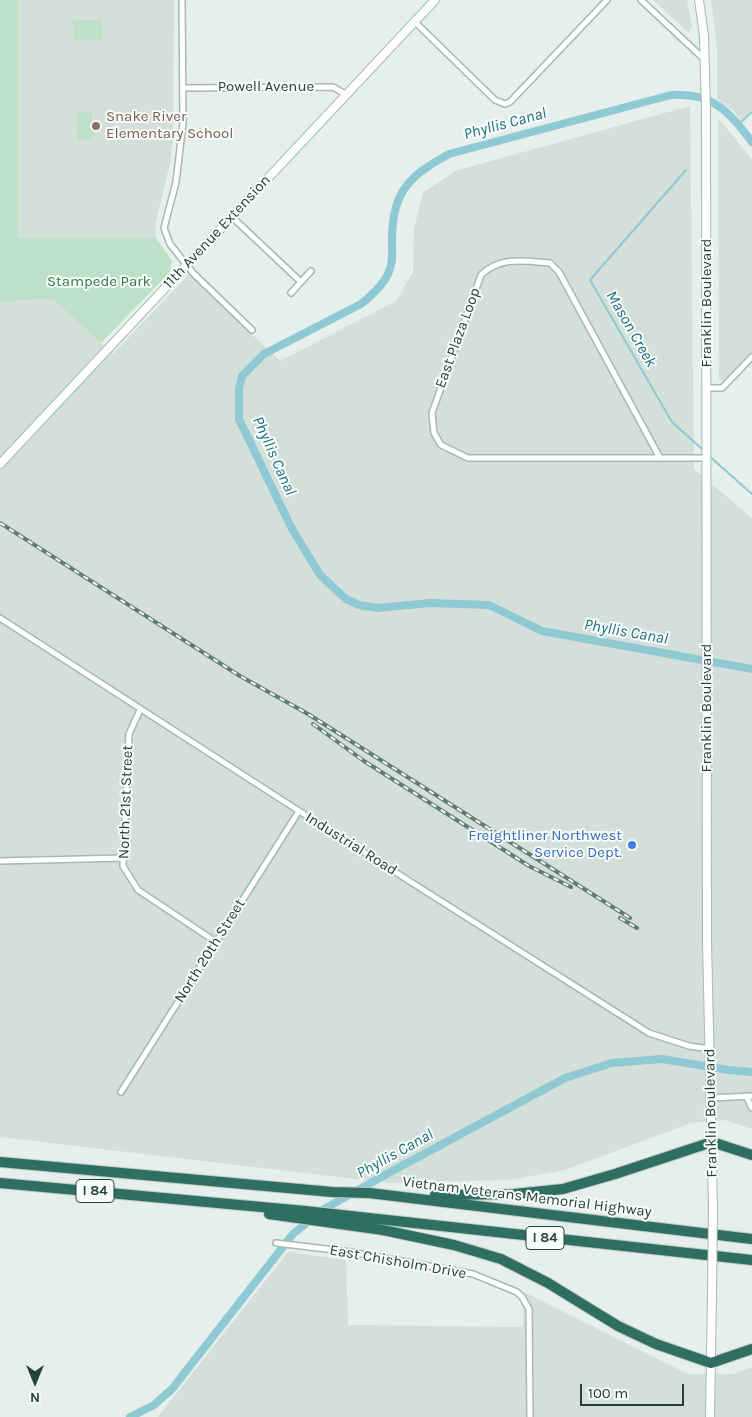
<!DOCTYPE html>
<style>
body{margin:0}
#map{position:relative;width:752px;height:1417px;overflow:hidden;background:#e6efeb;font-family:Karla,sans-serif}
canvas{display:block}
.north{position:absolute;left:10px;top:1357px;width:50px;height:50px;-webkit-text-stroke:4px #f7fbf9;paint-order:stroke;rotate:180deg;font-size:14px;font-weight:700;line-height:20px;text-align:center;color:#24423a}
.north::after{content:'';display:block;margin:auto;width:18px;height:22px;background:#24423a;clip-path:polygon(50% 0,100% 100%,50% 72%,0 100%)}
.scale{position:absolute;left:580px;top:1384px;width:104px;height:22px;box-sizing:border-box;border:2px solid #24423a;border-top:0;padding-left:6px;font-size:15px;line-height:18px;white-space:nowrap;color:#24423a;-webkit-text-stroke:4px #f7fbf9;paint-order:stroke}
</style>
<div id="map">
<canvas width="752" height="1417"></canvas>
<div class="north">N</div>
<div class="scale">100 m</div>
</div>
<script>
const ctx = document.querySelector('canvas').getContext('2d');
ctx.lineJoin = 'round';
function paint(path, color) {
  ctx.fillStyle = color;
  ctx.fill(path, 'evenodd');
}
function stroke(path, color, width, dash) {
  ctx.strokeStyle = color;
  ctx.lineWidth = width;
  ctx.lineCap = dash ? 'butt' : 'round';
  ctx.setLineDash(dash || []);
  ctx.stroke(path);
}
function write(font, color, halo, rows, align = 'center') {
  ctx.font = font + ' Karla,sans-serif';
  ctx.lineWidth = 4;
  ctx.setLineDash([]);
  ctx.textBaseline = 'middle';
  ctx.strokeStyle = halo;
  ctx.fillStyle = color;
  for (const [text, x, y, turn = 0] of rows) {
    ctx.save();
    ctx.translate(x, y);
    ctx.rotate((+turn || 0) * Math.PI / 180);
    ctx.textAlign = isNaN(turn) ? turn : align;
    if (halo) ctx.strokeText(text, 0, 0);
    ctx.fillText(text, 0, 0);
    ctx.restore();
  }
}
paint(new Path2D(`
 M18 0H174L173 139 170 163 155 226 156 238H18Z
 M653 0H687L692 25 689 33Z
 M711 0H752V112L740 120 733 110 717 99V47Z
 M690 106 694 469 752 518V1129L725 1120 691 1123 565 1170 510 1180 389 1183 0 1137V302L44 299 56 302 113 354 189 274 280 361 396 301 413 272 414 229 423 193 455 171Z
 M718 118 752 159V352L725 382 719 379Z
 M288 1252 346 1260 348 1325 523 1327 524 1292 688 1374H733L752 1367V1417H158Z`), '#d4dfda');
paint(new Path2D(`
 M0 0H18V238H156L172 261 170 272 101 343 56 302 44 299 0 302Z
 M73 20H102V40H73Z
 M77 112H92V123L94 124 92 139 78 140Z`), '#bfe0c8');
stroke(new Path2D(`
 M741 122 752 112
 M686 170 590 280 672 422 703 450
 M708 455 752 494`), '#8ec9d4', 2);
stroke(new Path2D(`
 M752 142C729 111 712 92 671 95L449 154C427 166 403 180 396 207 383 253 410 265 361 304L264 354 242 376 239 390V419L291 527 320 575 346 599 359 605 377 608 430 603 489 605 542 631 752 669
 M130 1417 154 1405 172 1389 293 1234 324 1209 383 1176 565 1078 612 1063 662 1059 729 1070 752 1072`), '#8ec9d4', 8);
const street = new Path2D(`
 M182 0 183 123 176 182 164 228 170 244 193 273 252 330
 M641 0 705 60
 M415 22 495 100 505 104 510 102 607 0
 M183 88 333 87 347 95
 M232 217 301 282
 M291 293 311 271
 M707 388H722L752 357
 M660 458 559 272 550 263C525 261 500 256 481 275L432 413 434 433 441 445 468 458H707
 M0 618 299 811 649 1033 689 1046 710 1049
 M140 710 129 734 123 866 138 890 216 942
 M0 861 123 858
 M121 1092 299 811
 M746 1096 752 1108
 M711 1098 752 1096
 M276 1243 351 1252 473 1274 517 1292 522 1297 529 1309 530 1417`);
const secondary = new Path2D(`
 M699 0 704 36 706 111 707 942 713 1208
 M0 464 435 0
 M710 1417 712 1293`);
const highway = new Path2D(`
 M0 1162 332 1192 369 1193 752 1239
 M0 1183 305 1211 752 1260
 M435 1195 514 1194 563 1189 615 1174 712 1142 752 1155
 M269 1214 383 1230 454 1245 501 1259 548 1283 618 1326 656 1344 711 1363 752 1349`);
stroke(street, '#a8b8b2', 8);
stroke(secondary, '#a4bbb3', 10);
stroke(highway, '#c2cac8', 12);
stroke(street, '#fff', 5);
stroke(secondary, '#fff', 8);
stroke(highway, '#2f6f62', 10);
const rail = new Path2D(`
 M0 523 240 676 308 714 630 918
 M313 724 364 761 529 866 571 887
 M620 918 637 928`);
stroke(rail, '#5f7d75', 4);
stroke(rail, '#f7fbf9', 2, [5.5]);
const secondaryBridge = new Path2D(`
 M712 1293 713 1208`);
stroke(secondaryBridge, '#a4bbb3', 10, []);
stroke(secondaryBridge, '#fff', 8);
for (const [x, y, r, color] of [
 [96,126,5,"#8d6e63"],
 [632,845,5,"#3f7fe0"]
]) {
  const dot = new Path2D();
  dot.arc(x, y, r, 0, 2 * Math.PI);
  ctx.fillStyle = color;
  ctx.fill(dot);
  stroke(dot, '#f7fbf9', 2);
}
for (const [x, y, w] of [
 [95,1191,38],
 [545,1238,38]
]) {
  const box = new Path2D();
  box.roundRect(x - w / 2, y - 11.5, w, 23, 4);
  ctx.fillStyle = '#f7fbf9';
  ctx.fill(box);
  stroke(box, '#24423a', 1);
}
write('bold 14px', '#24423a', null, [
 ["I 84",95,1191],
 ["I 84",545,1238]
]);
write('15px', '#24423a', '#f7fbf9', [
 ["Powell Avenue",266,87],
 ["11th Avenue Extension",217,232,-47],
 ["Franklin Boulevard",707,303,-90],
 ["East Plaza Loop",458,338,-70],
 ["Franklin Boulevard",707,708,-90],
 ["North 21st Street",126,802,-88],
 ["Industrial Road",351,844,32],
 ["North 20th Street",210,951,-58],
 ["Franklin Boulevard",711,1113,-91],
 ["Vietnam Veterans Memorial Highway",527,1197,7],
 ["East Chisholm Drive",398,1262,10]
]);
write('15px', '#785e54', '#f7fbf9', [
 ["Snake River",106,117],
 ["Elementary School",106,134]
], 'left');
write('15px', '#2d7a4b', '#f7fbf9', [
 ["Stampede Park",99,282]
]);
write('15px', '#366cbe', '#f7fbf9', [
 ["Freightliner Northwest",622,836],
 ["Service Dept.",622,853]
], 'right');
write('italic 16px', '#1c6f80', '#f7fbf9', [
 ["Phyllis Canal",505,124,-15],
 ["Mason Creek",631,329,60],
 ["Phyllis Canal",274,456,66],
 ["Phyllis Canal",626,632,10],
 ["Phyllis Canal",395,1154,-29]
]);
</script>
